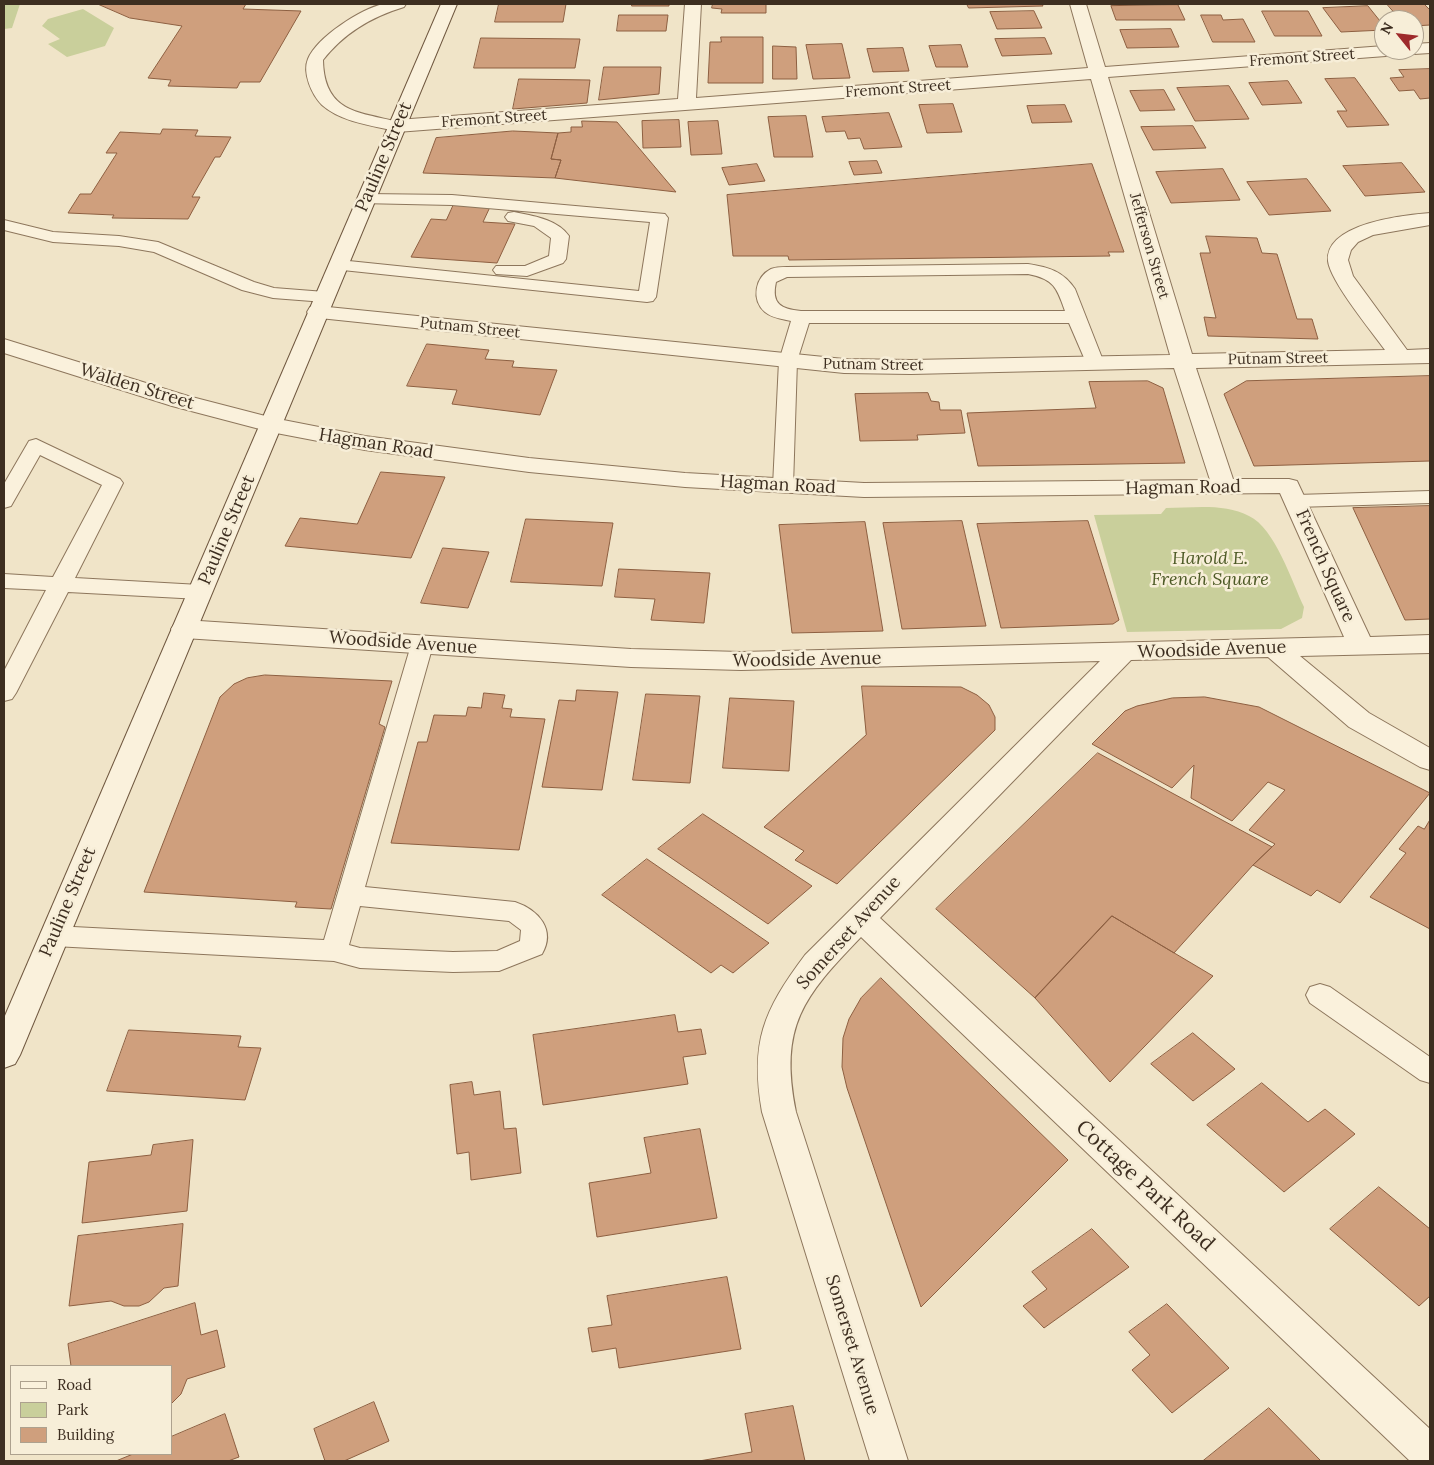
<!DOCTYPE html>
<style>
body{margin:0}
#map{position:relative;width:1434px;height:1465px;overflow:hidden;background:#f0e4c8;font-family:Lora,serif}
canvas{display:block}
.frame{position:absolute;inset:0;border:5px solid #3d2e20;pointer-events:none}
.legend{position:absolute;left:10px;top:1365px;width:162px;height:90px;box-sizing:border-box;background:#f7eed8;border:1px solid #ada18e;margin:0;padding:6px 9px;list-style:none;font-size:15px;color:#3d2e20}
.legend li{display:flex;align-items:center;gap:10px;height:25px}
.legend b{width:25px;border:1px solid #ada18e}
.north{position:absolute;left:1374px;top:10px;width:50px;height:50px;box-sizing:border-box;background:#f7eed8;border:1px solid #ada18e;border-radius:50%;rotate:299deg;font-size:14px;font-weight:700;line-height:20px;text-align:center;color:#3d2e20}
.north::after{content:'';display:block;margin:auto;width:18px;height:22px;background:#9e2a2b;clip-path:polygon(50% 0,100% 100%,50% 72%,0 100%)}
</style>
<div id="map">
<canvas width="1434" height="1465"></canvas>
<div class="frame"></div>
<ul class="legend">
<li><b style="height:6px;background:#faf1dc"></b>Road</li>
<li><b style="height:14px;background:#c9cf9b"></b>Park</li>
<li><b style="height:14px;background:#cf9f7d"></b>Building</li>
</ul>
<div class="north">N</div>
</div>
<script>
const ctx = document.querySelector('canvas').getContext('2d');
ctx.lineJoin = 'round';
function paint(path, color) {
  ctx.fillStyle = color;
  ctx.fill(path, 'evenodd');
}
function stroke(path, color, width, dash) {
  ctx.strokeStyle = color;
  ctx.lineWidth = width;
  ctx.lineCap = dash ? 'butt' : 'round';
  ctx.setLineDash(dash || []);
  ctx.stroke(path);
}
function write(font, color, halo, rows, align = 'center') {
  ctx.font = font + ' Lora,serif';
  ctx.lineWidth = 5;
  ctx.setLineDash([]);
  ctx.textBaseline = 'middle';
  ctx.strokeStyle = halo;
  ctx.fillStyle = color;
  for (const [text, x, y, turn = 0] of rows) {
    ctx.save();
    ctx.translate(x, y);
    ctx.rotate((+turn || 0) * Math.PI / 180);
    ctx.textAlign = isNaN(turn) ? turn : align;
    if (halo) ctx.strokeText(text, 0, 0);
    ctx.fillText(text, 0, 0);
    ctx.restore();
  }
}
paint(new Path2D(`
 M4 4H20L12 28 4 29Z
 M83 9 114 28 105 46 67 57 48 44 60 39 42 26 48 19Z
 M1166 508C1192 508 1225 503 1249 516 1275 528 1292 582 1304 607L1302 618 1281 629 1127 632 1094 515 1161 514Z`), '#c9cf9b');
const building = new Path2D(`
 M98 4H246L243 9 301 11 260 82H240L237 88 168 86 171 80 148 78 182 26 130 18Z
 M499 4H566L563 22H495Z
 M632 4H669V6H632Z
 M713 4H766V13H721L722 9 712 8Z
 M967 4H1042L1043 6 969 8Z
 M1387 4H1424L1430 10V25L1414 26V20H1401Z
 M1178 5 1185 20H1116L1111 6Z
 M1368 6 1384 26V30L1341 32 1323 8Z
 M1034 11 1042 28 997 29 990 12Z
 M1262 11H1308L1322 36H1275Z
 M619 15H668L666 31H617Z
 M1201 15H1221L1223 20 1243 19 1255 42H1213Z
 M1171 29 1179 47 1127 48 1120 30Z
 M721 37H763V83H708L710 42H721Z
 M481 38 580 39 575 68H474Z
 M1045 38 1052 54 1002 56 995 39Z
 M842 44 850 78 813 79 806 45Z
 M961 45 968 67H936L929 46Z
 M773 46 796 47 797 79H773Z
 M903 48 909 71 873 72 867 49Z
 M604 67H661L659 94 599 100Z
 M1430 69V98L1420 99 1414 90 1399 91 1390 78 1404 77 1399 70Z
 M1355 78 1389 125 1347 127 1337 111H1347L1325 79Z
 M519 79 590 80 587 103 513 109Z
 M1288 81 1302 103 1262 105 1249 83Z
 M1229 86 1249 119 1195 121 1177 88Z
 M1164 90 1175 110 1140 111 1130 91Z
 M953 104 962 132 927 133 919 105Z
 M1065 105 1072 122 1032 123 1027 106Z
 M889 113 902 147 864 149 860 138 848 139 845 131 826 132 822 117Z
 M806 116 813 157H774L768 117Z
 M679 120 681 147 643 148 642 121Z
 M582 121 617 122 676 192 555 178 561 160 551 159 558 133 571 132V127H582Z
 M718 121 722 154 691 155 688 122Z
 M1193 126 1206 148 1153 150 1141 127Z
 M163 129 198 130 195 136 231 137 220 157H215L192 197H200L188 219 112 218 114 215 68 213 80 194H91L117 153H106L120 132 160 134Z
 M513 131 558 133 551 159 561 160 555 178 423 173 436 138Z
 M877 161 882 173 854 175 849 162Z
 M1402 163 1425 192 1365 196 1343 166Z
 M757 164 765 181 729 185 722 168Z
 M1092 164 1124 252H1108L1110 256 789 260 788 256H733L727 195Z
 M1223 169 1240 200 1171 203 1156 172Z
 M1307 179 1331 211 1269 215 1247 182Z
 M454 204 490 207 483 222 515 224 497 263 411 257 431 219 446 220Z
 M1206 236 1257 238 1262 253 1277 254 1297 319H1312L1318 339 1208 336 1204 317 1216 318 1200 253H1210Z
 M427 344 489 350 485 359 514 361 512 367 557 370 540 415 452 404 457 390 407 386Z
 M1430 376V461L1254 466 1224 394 1246 381Z
 M1148 381 1163 388 1185 463 978 466 967 413 1096 408 1089 382Z
 M928 393 931 401 939 402 940 410H961L965 433 917 435 918 440 860 441 855 394Z
 M381 472 445 477 411 558 285 546 300 518 357 524Z
 M1430 506V619L1405 620 1353 508Z
 M526 519 613 523 602 586 511 582Z
 M962 521 986 626 902 629 883 523Z
 M1088 521 1119 620 1113 624 1001 628 977 524Z
 M865 522 883 631 792 633 779 525Z
 M443 548 489 552 468 608 421 603Z
 M619 569 710 573 704 623 651 620 655 599 615 597Z
 M265 675 392 681 379 724 385 727 331 909 295 907 297 902 144 892 220 697 234 684 247 678Z
 M862 686 961 687 977 695 989 705 995 717V730L837 884 795 860 804 851 764 827 866 735Z
 M577 690 618 692 602 790 542 787 559 700 575 701Z
 M484 693 505 695 502 708 512 709 510 717 545 719 519 850 391 843 418 742H427L434 715 466 716 468 707 481 708Z
 M646 694 700 696 690 783 633 780Z
 M1205 697 1259 707 1430 793 1340 903 1317 890 1311 896 1253 865 1275 844 1249 830 1285 790 1268 782 1232 821 1191 798 1194 765 1172 788 1092 744 1125 711 1137 706 1172 698Z
 M730 698 794 701 789 771 723 768Z
 M1098 753 1272 847 1253 865 1174 953 1112 916 1035 998 936 909Z
 M703 814 812 886 768 924 658 849Z
 M1430 820V929L1370 897 1406 853 1399 849 1418 826 1424 829Z
 M647 859 769 943 733 973 721 965 711 973 602 895Z
 M1112 916 1213 976 1110 1082 1035 998Z
 M881 978 1068 1160 921 1307 847 1088 842 1067 843 1038 849 1019 861 998Z
 M675 1015 678 1032 701 1029 706 1054 683 1057 688 1084 543 1105 533 1035Z
 M129 1030 241 1036 238 1047 261 1048 245 1100 107 1091Z
 M1193 1033 1235 1069 1193 1101 1151 1064Z
 M472 1082 474 1095 500 1091 504 1129 516 1128 521 1173 471 1180 469 1152 457 1154 450 1085Z
 M1262 1083 1308 1122 1325 1109 1355 1134 1284 1192 1207 1125Z
 M700 1129 717 1218 597 1237 589 1183 651 1173 644 1138Z
 M193 1140 187 1211 82 1223 89 1162 151 1155 153 1145Z
 M1379 1187 1430 1229V1296L1419 1306 1330 1229Z
 M183 1224 178 1286 164 1288 149 1302 139 1306H124L111 1301 69 1306 78 1236Z
 M1092 1229 1129 1267 1044 1328 1023 1306 1047 1289 1032 1272Z
 M727 1277 741 1349 619 1368 616 1348 592 1352 588 1328 612 1325 607 1296Z
 M195 1303 201 1335 217 1330 225 1367 187 1379 181 1394 171 1404V1366H71L68 1344Z
 M1167 1304 1229 1368 1172 1413 1132 1370 1150 1355 1129 1332Z
 M374 1402 389 1441 344 1461H325L314 1429Z
 M793 1406 805 1461H699L752 1452 745 1414Z
 M1269 1408 1321 1461H1203Z
 M225 1414 239 1457 228 1461H116L133 1454H171V1437Z`);
paint(building, '#cf9f7d');
stroke(building, '#8d5f41', 1);
const lane = new Path2D(`
 M406 4 404 7C371 17 344 33 323 60 324 114 360 112 403 123L405 126 403 129 397 131C373 126 341 122 322 105 312 95 302 73 308 59 317 37 361 9 383 4 390 3 399 4 406 4Z
 M366 194 452 195 665 214 668 218 656 297 653 301 647 302 333 269 330 265 333 261 339 260 639 291 650 222 452 205 360 203 358 199 360 195Z
 M514 212C533 216 557 219 569 236L566 259 563 263 527 276 496 274 493 270 496 266H525L549 256 551 238 534 226 508 221 505 217 508 213Z
 M4 220 53 232 119 236 158 242 254 282 274 288 325 292 331 293 334 297 331 301 325 302 273 298 242 290 154 252 119 246 53 242 4 230Z
 M1028 264C1048 267 1063 271 1075 289L1104 363 1102 367H1088L1069 323H809L797 361 793 486 790 490 783 492 776 490 773 486 779 361 791 321C782 319 772 318 765 312 751 300 755 277 771 269 776 267 782 267 787 267ZM1028 274C1054 279 1057 288 1065 311H801C781 309 771 304 776 282L787 277Z
 M36 439 120 479 123 483 75 578 200 585 208 587 211 592 208 597 200 599 68 592 16 693 12 699 4 701V671L46 590 4 588V574L53 577 102 485 40 455 11 506 4 508V484L29 441Z
 M1430 491V503L1296 507 1289 505 1286 501 1289 497 1296 495Z
 M422 638 430 640 433 645 365 887 515 902C539 910 556 930 542 954L499 971 453 972 360 968 334 961 54 946 45 943 41 936 45 929 54 926 324 940 411 645 414 640ZM360 906 509 921 521 930 520 941 497 951 453 952 360 948 349 945Z
 M1320 984 1330 987 1430 1057V1083L1420 1080 1310 1003 1306 995 1310 987Z`);
const street = new Path2D(`
 M685 4H701L696 98 1088 68 1070 4H1086L1105 67 1384 46V50H1414V44L1430 43V53L1414 54 1407 51 1399 55 1108 77 1192 354 1385 350C1372 332 1330 281 1328 261 1325 223 1405 215 1430 213V225L1373 235 1358 242 1351 250 1348 260 1353 276 1407 350 1430 349V363L1196 368 1233 479H1289L1297 481 1370 637 1430 635V653L1300 656 1369 713 1430 748V770L1420 767 1349 727 1268 657 1131 660 880 918 1430 1429V1461H1410L861 937C803 997 779 1026 796 1112L908 1461H870L762 1112C750 1043 763 1011 805 955L1100 661 741 670 631 667 184 638 175 635 171 629 175 623 184 620 631 649 741 652 1344 637 1280 493 864 497 685 487 529 472 365 450 271 432 172 406 4 353V339L188 396 273 418 365 436 529 458 685 473 864 483 1210 480 1174 368 911 374 844 373 310 317 307 312 310 307 318 306 844 359 911 360 1170 355 1091 79 397 132 390 130 388 126 390 122 397 120 678 99Z`);
const secondary = new Path2D(`
 M441 4H457L20 1055 15 1064 4 1068V1018Z`);
stroke(lane, '#8d765c', 2);
stroke(street, '#8d765c', 2);
stroke(secondary, '#6f573f', 2);
paint(lane, '#faf1dc');
paint(street, '#faf1dc');
paint(secondary, '#faf1dc');
write('15px', '#3d2e20', '#f7eed8', [
 ["Fremont Street",1302,58,-4],
 ["Fremont Street",898,89,-4],
 ["Fremont Street",494,119,-4],
 ["Jefferson Street",1149,246,74],
 ["Putnam Street",470,328,6],
 ["Putnam Street",1278,359,-1],
 ["Putnam Street",873,365,1]
]);
write('18px', '#3d2e20', '#f7eed8', [
 ["Pauline Street",384,157,-67],
 ["Walden Street",137,387,17],
 ["Hagman Road",376,444,9],
 ["Hagman Road",778,485,3],
 ["Hagman Road",1183,488,-1],
 ["Pauline Street",227,530,-67],
 ["French Square",1325,566,66],
 ["Woodside Avenue",403,643,4],
 ["Woodside Avenue",1212,650,-2],
 ["Woodside Avenue",807,660,-1],
 ["Pauline Street",68,902,-67],
 ["Somerset Avenue",849,933,-48],
 ["Somerset Avenue",852,1345,73]
]);
write('italic 18px', '#4d5a26', '#f7eed8', [
 ["Harold E.",1210,559],
 ["French Square",1210,580]
]);
write('21px', '#3d2e20', '#f7eed8', [
 ["Cottage Park Road",1145,1186,43]
]);
</script>
